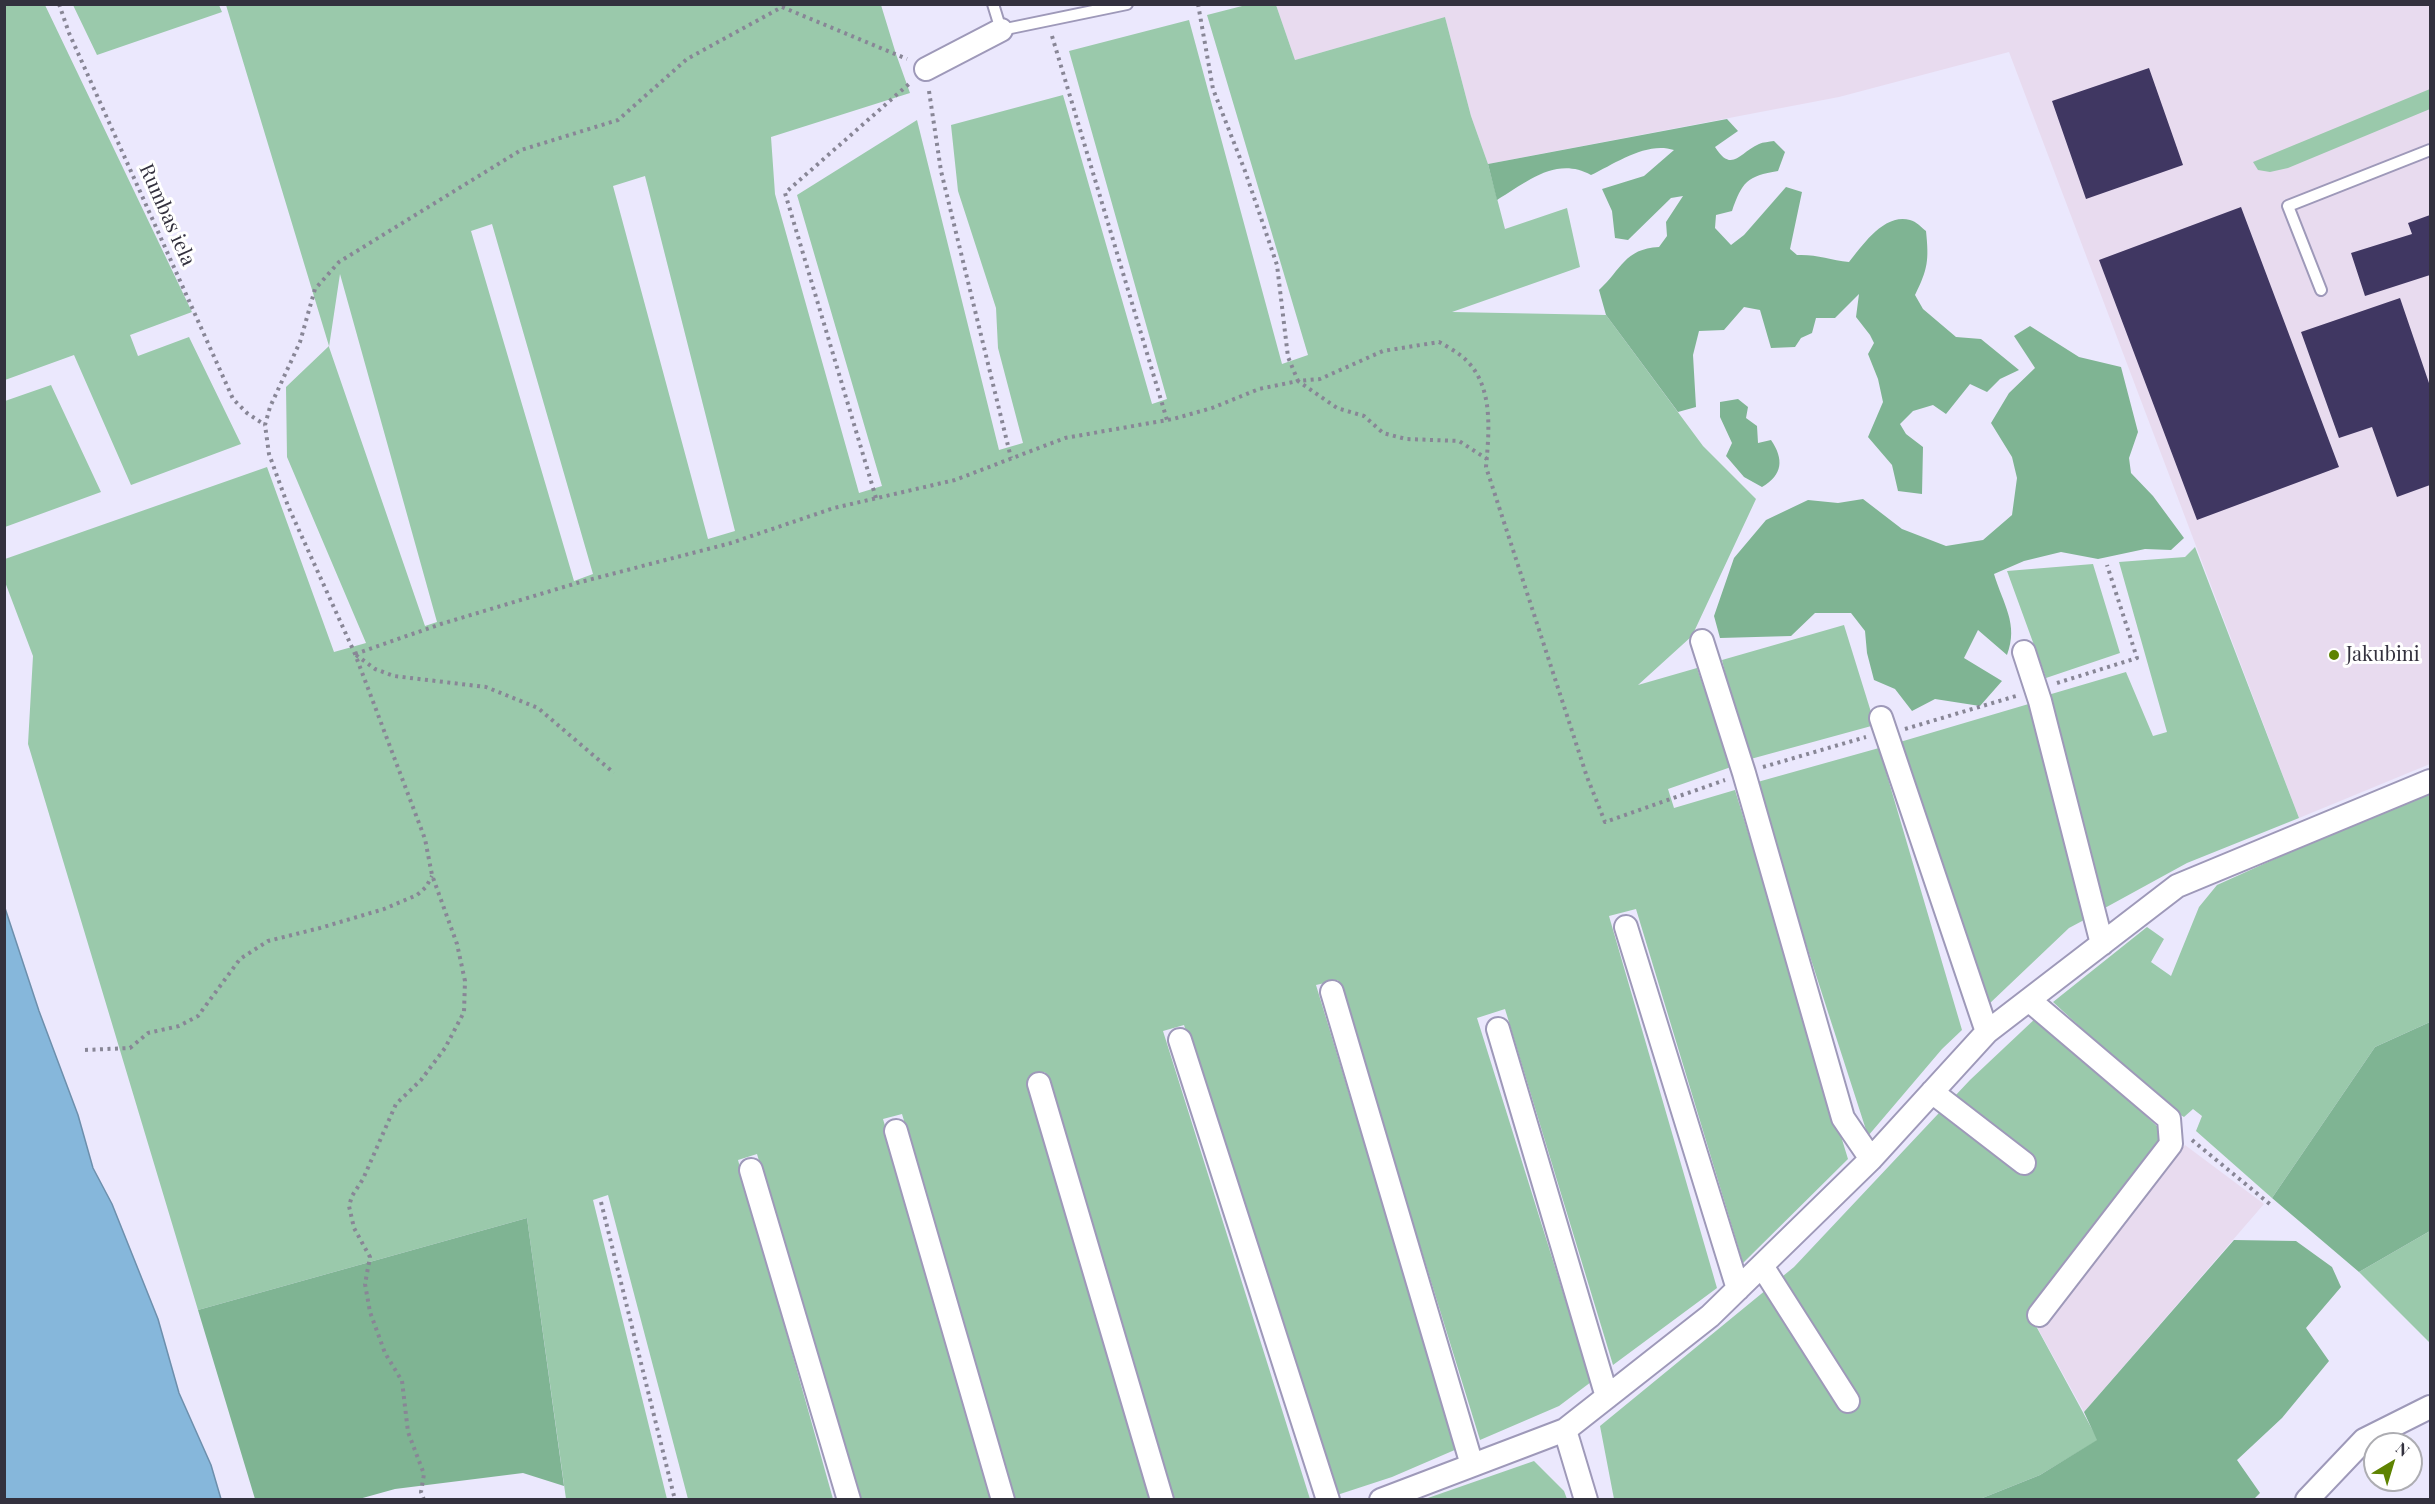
<!DOCTYPE html>
<style>
body{margin:0}
#map{position:relative;width:2435px;height:1504px;overflow:hidden;background:#ebe8fd;font-family:"Playfair Display",serif}
canvas{display:block}
.frame{position:absolute;inset:0;border:6px solid #33313e;pointer-events:none}
.north{position:absolute;left:2363px;top:1432px;width:60px;height:60px;box-sizing:border-box;background:#fff;border:2px solid #adadb2;border-radius:50%;rotate:38deg;font-size:16px;font-weight:700;line-height:24px;text-align:center;color:#33313e}
.north::after{content:'';display:block;margin:auto;width:21px;height:27px;background:#5e8301;clip-path:polygon(50% 0,100% 100%,50% 72%,0 100%)}
</style>
<div id="map">
<canvas width="2435" height="1504"></canvas>
<div class="frame"></div>
<div class="north">N</div>
</div>
<script>
const ctx = document.querySelector('canvas').getContext('2d');
ctx.lineJoin = 'round';
function paint(path, color) {
  ctx.fillStyle = color;
  ctx.fill(path, 'evenodd');
}
function stroke(path, color, width, dash) {
  ctx.strokeStyle = color;
  ctx.lineWidth = width;
  ctx.lineCap = dash ? 'butt' : 'round';
  ctx.setLineDash(dash || []);
  ctx.stroke(path);
}
function write(font, color, halo, rows, align = 'center') {
  ctx.font = font + ' "Playfair Display",serif';
  ctx.lineWidth = 6;
  ctx.setLineDash([]);
  ctx.textBaseline = 'middle';
  ctx.strokeStyle = halo;
  ctx.fillStyle = color;
  for (const [text, x, y, turn = 0] of rows) {
    ctx.save();
    ctx.translate(x, y);
    ctx.rotate((+turn || 0) * Math.PI / 180);
    ctx.textAlign = isNaN(turn) ? turn : align;
    if (halo) ctx.strokeText(text, 0, 0);
    ctx.fillText(text, 0, 0);
    ctx.restore();
  }
}
paint(new Path2D(`
 M2312 4 2430 5V764L2299 818 2009 52 1839 97 1488 164 1471 116 1445 17 1295 60 1276 5Z
 M2185 1145 2264 1204 2084 1412 2037 1327Z`), '#e8dbef');
paint(new Path2D(`
 M5 4 45 5 192 312 130 335 138 356 189 337 241 444 131 485 74 355 5 380Z
 M73 5H219L222 12 97 55Z
 M226 5H881L896 54 910 93 771 137 775 194 859 493 882 486 797 195 917 120 999 450 1023 443 998 348 996 308 958 191 951 125 1063 95 1152 404 1167 399 1069 51 1189 20 1282 364 1308 355 1207 15 1246 5H1276L1295 60 1445 17 1471 116 1488 164 1505 229 1567 208 1580 267 1452 312 1606 315 1703 446 1756 499 1692 636 1638 685 1697 668 1731 767 1668 789 1674 808 1735 790 1848 1159 1743 1263 1636 909 1609 916 1717 1288 1613 1365 1505 1009 1477 1018 1591 1382 1559 1406 1480 1440 1338 980 1316 985 1457 1449 1392 1477 1337 1495 1184 1025 1163 1031 1310 1499H1172L1045 1072 1028 1077 1153 1499H1015L902 1114 883 1119 995 1499H858L757 1154 738 1160 833 1499H688L608 1195 593 1200 667 1499H566L527 1218 198 1310 28 744 33 656 5 582V559L267 467 334 652 366 643 287 457 286 387 329 346ZM645 176 735 531 708 539 613 186ZM492 224 593 574 574 581 471 231ZM340 274 437 622 425 626 329 347Z
 M2430 89V109L2288 168 2270 172 2258 170 2253 162Z
 M51 385 101 492 5 527V401Z
 M2195 547 2299 818 2187 863 2103 909 2048 695 2126 672 2153 736 2167 732 2119 562 2185 557Z
 M2093 564 2120 653 2046 678 2007 571Z
 M1844 625 1875 725 1747 760 1722 660Z
 M2032 703 2084 920 2069 928 1988 1005 1900 742Z
 M1879 748 1962 1030 1942 1049 1868 1136 1754 783Z
 M2430 789V1022L2375 1047 2272 1198 2196 1131 2202 1116 2193 1109 2184 1117 2168 1108 2053 1002 2147 927 2164 939 2151 962 2171 976 2199 907 2217 885Z
 M2038 1016 2160 1129 2164 1136 2030 1315 2098 1440 2040 1475 1980 1499H1614L1600 1426 1794 1267 1970 1080Z
 M2430 1231V1343L2359 1272Z
 M1534 1461 1564 1491 1567 1499H1425Z`), '#9ac9ab');
paint(new Path2D(`
 M1727 119 1738 131 1715 147C1732 174 1740 152 1759 144 1763 142 1769 142 1774 141L1785 152 1778 171C1747 176 1742 182 1732 211L1716 215 1715 228 1731 245 1744 235 1786 187 1802 192 1790 249 1797 255C1816 254 1830 260 1849 262 1863 245 1884 213 1910 220 1916 221 1922 228 1926 231 1929 260 1928 269 1915 295L1923 309 1956 337 1981 339 2019 370 2000 379 1987 392 1970 384 1946 414 1933 405 1913 411 1900 424 1906 434 1923 447 1922 494 1898 491 1892 465 1868 437 1883 402 1878 379 1868 354 1874 343 1870 335 1856 317 1859 294 1835 318H1816L1812 333 1801 338 1795 347 1771 348 1760 310 1744 307 1724 330 1699 331 1693 355 1696 407 1678 412 1606 315 1599 290C1622 269 1624 249 1659 247L1667 236 1666 222 1683 196 1671 198 1628 240 1615 238 1612 211 1602 189 1644 176 1674 150C1647 141 1616 163 1591 175 1556 156 1527 182 1497 200L1488 164Z
 M2030 326 2079 357 2121 367 2138 432 2129 458 2131 473 2153 496 2184 538 2171 550 2145 549 2098 559 2061 552 2024 561 1994 574C2003 604 2019 624 2007 655L1978 630 1964 658 2002 681 1980 706 1935 699 1912 711 1895 689 1874 680 1867 653 1865 631 1851 613H1815L1791 636 1720 638 1714 616 1734 558 1766 520 1808 500 1838 503 1863 499 1902 529 1946 546 1983 540 2012 515 2017 478 2012 457 1991 423 2009 393 2035 368 2014 336Z
 M1738 399 1748 407 1746 418 1757 426 1758 443 1771 440C1784 459 1783 475 1762 487L1744 477 1726 456 1732 443 1720 417V402Z
 M2430 1022V1231L2359 1272 2272 1198 2375 1047Z
 M527 1218 564 1486 523 1473 395 1489 359 1499H255L198 1310Z
 M2234 1240 2296 1241 2332 1267 2341 1287 2306 1328 2329 1361 2282 1418 2237 1460 2260 1493 2254 1499H1980L2040 1475 2097 1440 2084 1412Z`), '#7fb493');
const water = new Path2D(`
 M4 905 39 1011 78 1115 93 1168 112 1204 158 1319 179 1393 211 1465 221 1499H5Z`);
paint(water, '#86b7db');
stroke(water, '#6d8fac', 1.5);
paint(new Path2D(`
 M2149 68 2183 165 2086 199 2052 101Z
 M2241 207 2339 467 2197 520 2099 260Z
 M2430 215V275L2365 296 2351 253 2412 234 2408 223Z
 M2400 298 2430 386V485L2397 497 2372 427 2339 438 2301 332Z`), '#403762');
const service = new Path2D(`
 M993 4 1001 30 1127 4
 M2321 290 2288 206 2430 150`);
const minor = new Path2D(`
 M926 69 1001 30
 M1702 641 1744 773 1843 1118 1871 1159
 M2024 652 2040 701 2102 944
 M1881 718 1987 1032
 M1626 927 1738 1289
 M1332 992 1472 1465
 M2029 1000 2169 1119 2171 1144 2039 1315
 M1498 1029 1607 1397
 M1180 1040 1328 1500
 M1039 1084 1162 1500
 M1932 1092 2024 1163
 M896 1131 1003 1500
 M751 1170 849 1500
 M1762 1266 1848 1401
 M1565 1430 1586 1500
 M1381 1500 1565 1430 1710 1316 1871 1159 1987 1032 2177 886 2430 781
 M2307 1500 2364 1440 2430 1407`);
stroke(service, '#9e99b9', 14);
stroke(minor, '#9e99b9', 26);
stroke(new Path2D(`
 M59 4 69 33 233 399 247 413 265 425
 M1198 4 1213 89 1245 171 1277 265 1288 357 1298 381 1320 379 1383 351 1439 342C1448 347 1459 353 1466 360 1494 387 1489 432 1486 467L1587 777 1605 822 1725 780
 M1052 36 1167 420
 M929 91 941 171 1011 458
 M876 498 785 193 910 83
 M355 654 441 624 577 583 731 543 834 508 955 480 1065 438 1173 419 1212 408 1259 389 1298 381 1337 408 1364 416 1383 433 1406 439 1459 441 1487 459
 M356 655 375 669 394 676 486 687 538 708 614 773
 M2057 683 2137 658 2107 565
 M1905 729 2016 696
 M1763 767 1866 737
 M85 1050 130 1048 148 1033 179 1026 198 1016 240 959 268 941 320 928 384 909 417 895 426 887 432 876
 M2192 1140 2271 1205
 M601 1202 675 1500
 M424 1500 421 1492 424 1474 408 1432 402 1381 385 1353 370 1312 365 1284 370 1257 354 1228 349 1206 352 1196 363 1179 396 1104 421 1080 445 1048 464 1012 465 981 457 944 432 875 425 839 355 654 288 506 269 454 265 425 270 407 300 342 315 289 339 262 521 150 618 120 687 59 782 7 907 59`), '#888696', 4, [3, 4.5]);
stroke(service, '#fff', 10);
stroke(minor, '#fff', 22);
for (const [x, y, r, color] of [
 [2334,655,6,"#5e8301"]
]) {
  const dot = new Path2D();
  dot.arc(x, y, r, 0, 2 * Math.PI);
  ctx.fillStyle = color;
  ctx.fill(dot);
  stroke(dot, '#fff', 2);
}
write('20px', '#33313e', '#fff', [
 ["Rumbas iela",167,215,66]
]);
write('20px', '#33313e', '#fff', [
 ["Jakubini",2346,655]
], 'left');
</script>
